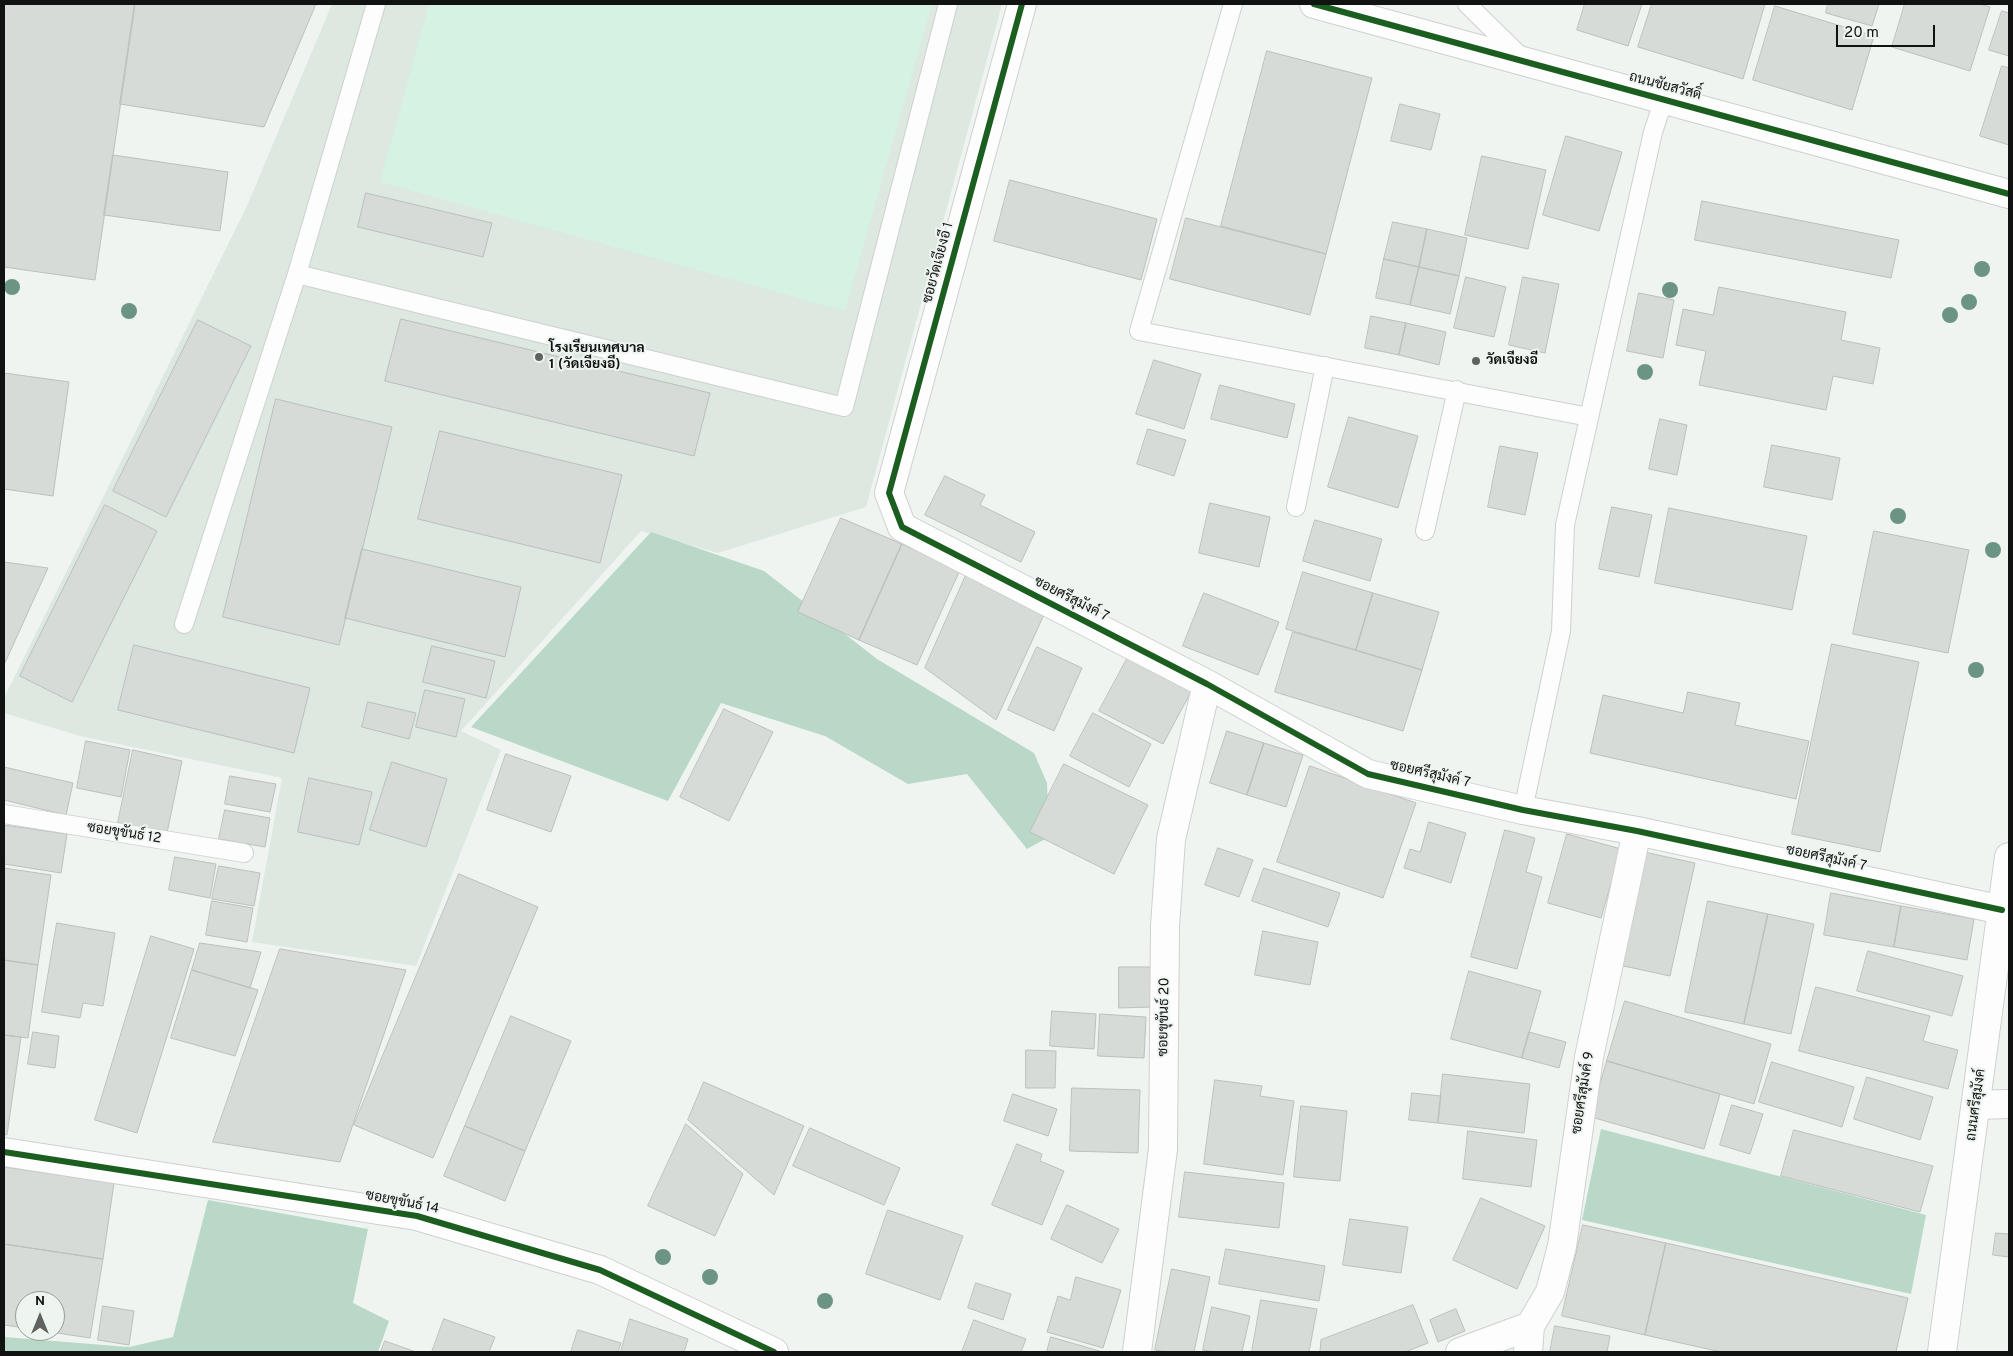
<!DOCTYPE html>
<meta charset="utf-8">
<style>
body{margin:0}
#map{position:relative;width:2013px;height:1356px;overflow:hidden;background:#eff4f1;font-family:Overpass,sans-serif}
canvas{display:block}
.frame{position:absolute;inset:0;border:5px solid #111312;pointer-events:none}
.north{position:absolute;left:15px;top:1291px;width:50px;height:50px;box-sizing:border-box;background:#eef5f1;border:1px solid #969b98;border-radius:50%;rotate:0deg;font-size:14px;font-weight:700;line-height:20px;text-align:center;color:#111312}
.north::after{content:'';display:block;margin:auto;width:18px;height:22px;background:#5f6260;clip-path:polygon(50% 0,100% 100%,50% 72%,0 100%)}
.scale{position:absolute;left:1836px;top:25px;width:99px;height:22px;box-sizing:border-box;border:2px solid #111312;border-top:0;padding-left:6px;font-size:15px;line-height:18px;white-space:nowrap;color:#111312;-webkit-text-stroke:4px #eef5f1;paint-order:stroke}
</style>
<div id="map">
<canvas width="2013" height="1356"></canvas>
<div class="frame"></div>
<div class="north">N</div>
<div class="scale">20 m</div>
</div>
<script>
const ctx = document.querySelector('canvas').getContext('2d');
ctx.lineJoin = 'round';
function paint(path, color) {
  ctx.fillStyle = color;
  ctx.fill(path, 'evenodd');
}
function stroke(path, color, width, dash) {
  ctx.strokeStyle = color;
  ctx.lineWidth = width;
  ctx.lineCap = dash ? 'butt' : 'round';
  ctx.setLineDash(dash || []);
  ctx.stroke(path);
}
function write(font, color, halo, rows, align = 'center') {
  ctx.font = font + ' Overpass,Sarabun,sans-serif';
  ctx.lineWidth = 4;
  ctx.setLineDash([]);
  ctx.textBaseline = 'middle';
  ctx.strokeStyle = halo;
  ctx.fillStyle = color;
  for (const [text, x, y, turn = 0] of rows) {
    ctx.save();
    ctx.translate(x, y);
    ctx.rotate((+turn || 0) * Math.PI / 180);
    ctx.textAlign = isNaN(turn) ? turn : align;
    if (halo) ctx.strokeText(text, 0, 0);
    ctx.fillText(text, 0, 0);
    ctx.restore();
  }
}
paint(new Path2D(`
 M332 4H1002L866 507 718 553 641 531 461 731 501 750 416 966 252 942 282 778 80 736 4 713V698L246 208Z`), '#dde8e1');
paint(new Path2D(`
 M429 4H932L845 311 380 182Z`), '#d5f2e2');
paint(new Path2D(`
 M651 532 764 571 877 659 1034 753 1047 783 1049 837 1027 849 967 774 908 784 825 736 721 703 668 801 471 727Z
 M1601 1129 1926 1215 1911 1294 1582 1220Z
 M208 1200 368 1229 353 1303 389 1321 378 1352H4V1337L129 1347 173 1337Z`), '#b9d8c7');
const building = new Path2D(`
 M4 4H135L95 280 4 267Z
 M135 4H316L264 127 120 104Z
 M1585 4H1642L1628 46 1577 30Z
 M1652 4H1765L1743 79 1638 47Z
 M1828 4H1879L1872 26 1826 13Z
 M1905 4H1980L1990 7 1970 71 1892 47Z
 M1775 6 1874 36 1852 110 1753 80Z
 M2002 11 2009 13V56L1989 50Z
 M1267 51 1372 78 1326 254 1221 226Z
 M2002 66 2009 68V145L1980 136Z
 M1400 104 1440 114 1431 150 1391 141Z
 M1566 136 1622 152 1599 231 1543 215Z
 M113 155 228 172 220 231 104 215Z
 M1482 156 1546 170 1528 249 1465 235Z
 M1010 180 1157 219 1141 280 994 241Z
 M366 193 492 223 483 257 358 227Z
 M1702 201 1899 240 1891 278 1695 240Z
 M1186 218 1326 254 1310 315 1170 279Z
 M1393 222 1427 229 1419 267 1384 259Z
 M1427 229 1467 238 1459 276 1419 267Z
 M1384 259 1419 267 1410 305 1376 298Z
 M1419 267 1459 276 1450 314 1410 305Z
 M1466 277 1506 287 1494 337 1454 328Z
 M1523 277 1559 284 1545 353 1509 345Z
 M1719 287 1846 312 1841 340 1880 348 1873 384 1833 376 1826 410 1699 385 1706 351 1676 345 1683 309 1713 315Z
 M1639 293 1674 300 1663 358 1627 351Z
 M1371 316 1406 323 1399 355 1365 348Z
 M401 319 710 393 694 456 385 381Z
 M198 320 251 346 166 517 113 491Z
 M1406 323 1446 332 1439 365 1399 355Z
 M1154 360 1201 374 1184 429 1136 414Z
 M4 373 69 382 53 496 4 489Z
 M1220 385 1295 404 1287 438 1211 419Z
 M276 399 392 427 339 645 223 617Z
 M1349 417 1418 436 1398 508 1328 487Z
 M1660 419 1687 425 1677 475 1649 469Z
 M1148 429 1186 440 1174 476 1137 464Z
 M440 431 622 475 600 563 418 519Z
 M1772 445 1840 458 1832 500 1764 487Z
 M1500 446 1538 453 1525 515 1488 507Z
 M945 476 985 495 980 505 1035 532 1021 562 925 515Z
 M1210 503 1270 517 1259 567 1199 553Z
 M105 505 157 531 72 702 20 676Z
 M1612 507 1652 515 1639 577 1599 569Z
 M1669 508 1807 536 1792 610 1655 583Z
 M841 518 902 544 859 640 798 612Z
 M1315 520 1382 539 1370 581 1303 561Z
 M1874 531 1969 550 1948 653 1853 634Z
 M902 544 960 570 917 665 859 640Z
 M362 549 521 587 505 657 345 618Z
 M4 562 48 568 4 665Z
 M1303 572 1373 593 1356 650 1286 629Z
 M967 573 1047 608 996 720 925 668Z
 M1204 593 1279 622 1258 675 1183 646Z
 M1373 593 1439 612 1422 670 1356 650Z
 M1293 632 1422 670 1403 731 1275 692Z
 M1832 644 1919 662 1880 852 1792 834Z
 M134 645 310 688 294 753 118 710Z
 M432 646 495 661 486 698 423 682Z
 M1037 647 1082 668 1054 731 1008 710Z
 M1128 657 1192 690 1163 744 1099 711Z
 M425 690 465 699 456 737 416 727Z
 M1688 692 1740 703 1735 725 1809 741 1796 799 1590 753 1603 695 1683 713Z
 M368 702 416 713 409 739 362 727Z
 M724 709 773 732 729 821 680 797Z
 M1093 713 1151 744 1129 787 1070 756Z
 M1227 731 1264 743 1247 795 1210 783Z
 M86 741 130 750 121 797 77 788Z
 M1264 743 1303 755 1286 807 1247 795Z
 M133 750 182 761 167 833 118 823Z
 M506 754 571 776 551 832 487 810Z
 M392 762 447 779 426 847 370 830Z
 M1064 764 1148 805 1114 874 1030 832Z
 M1310 766 1416 803 1383 898 1277 862Z
 M4 767 73 783 66 815 4 800Z
 M230 776 276 784 270 812 225 804Z
 M309 778 372 792 359 845 298 832Z
 M225 810 270 818 265 847 219 839Z
 M1429 822 1466 833 1451 883 1404 868 1410 849 1420 852Z
 M4 825 67 834 61 873 4 864Z
 M1505 830 1535 838 1526 872 1542 877 1517 969 1471 957Z
 M1567 834 1621 849 1601 918 1548 903Z
 M1218 848 1253 860 1239 897 1205 885Z
 M1644 852 1695 863 1670 976 1619 965Z
 M175 857 216 864 210 898 169 890Z
 M219 866 260 873 254 906 212 899Z
 M4 868 51 875 38 965 4 960Z
 M1264 868 1340 893 1328 927 1252 901Z
 M459 874 538 907 433 1158 354 1125Z
 M1831 893 1901 906 1894 947 1824 935Z
 M212 901 253 908 247 942 206 935Z
 M1708 901 1768 914 1744 1024 1685 1012Z
 M1901 906 1974 919 1967 960 1894 947Z
 M1768 914 1814 924 1791 1034 1744 1024Z
 M57 923 115 933 103 1006 83 1003 80 1018 42 1012Z
 M1263 931 1318 942 1310 985 1255 975Z
 M151 936 194 949 137 1133 95 1120Z
 M200 943 261 952 250 988 192 970Z
 M280 949 406 970 340 1162 213 1142Z
 M1868 951 1963 976 1952 1016 1857 991Z
 M4 960 38 965 28 1038 4 1035Z
 M1119 967H1153V1007L1119 1008Z
 M192 970 258 990 235 1056 171 1038Z
 M1469 971 1541 991 1522 1058 1451 1039Z
 M1816 987 1930 1016 1923 1041 1958 1050 1948 1089 1799 1051Z
 M1625 1001 1771 1044 1754 1104 1607 1061Z
 M1052 1011 1096 1014 1094 1049 1050 1046Z
 M1100 1014 1146 1017 1144 1058 1098 1056Z
 M511 1016 571 1041 525 1151 465 1126Z
 M33 1032 59 1036 55 1068 28 1064Z
 M1529 1032 1566 1042 1559 1068 1522 1058Z
 M4 1035 21 1037 7 1135 4 1134Z
 M1026 1050 1056 1051 1055 1088H1026Z
 M1607 1061 1720 1094 1704 1149 1591 1117Z
 M1772 1062 1854 1087 1842 1127 1759 1102Z
 M1443 1074 1530 1084 1524 1133 1438 1123Z
 M1867 1077 1933 1097 1920 1140 1854 1119Z
 M1215 1080 1262 1086 1260 1096 1294 1101 1283 1175 1204 1164Z
 M704 1082 804 1126 774 1195 688 1120Z
 M1072 1088 1140 1090 1138 1153 1070 1151Z
 M1412 1093 1441 1096 1438 1123 1409 1120Z
 M1013 1094 1057 1109 1048 1136 1004 1121Z
 M1732 1105 1763 1114 1750 1154 1720 1145Z
 M1301 1106 1347 1111 1340 1181 1294 1177Z
 M686 1124 743 1174 715 1236 648 1206Z
 M465 1126 525 1151 505 1201 444 1176Z
 M810 1128 900 1168 884 1205 793 1166Z
 M1794 1130 1933 1166 1920 1212 1781 1176Z
 M1468 1131 1537 1140 1531 1187 1463 1179Z
 M1017 1144 1042 1154 1040 1161 1064 1171 1042 1225 992 1205Z
 M4 1167 114 1183 103 1259 4 1244Z
 M1185 1172 1284 1183 1279 1228 1179 1217Z
 M1481 1198 1545 1226 1517 1289 1453 1260Z
 M1067 1205 1119 1229 1102 1263 1051 1239Z
 M888 1210 963 1236 940 1300 866 1274Z
 M1350 1219 1408 1227 1401 1273 1343 1265Z
 M1583 1225 1666 1243 1645 1335 1562 1316Z
 M1996 1233 2009 1234V1257L1993 1255Z
 M1666 1243 1908 1298 1896 1352H1721L1645 1335Z
 M4 1244 103 1259 90 1338 44 1331H55V1301H25V1328L4 1325Z
 M1226 1249 1325 1266 1319 1301 1219 1284Z
 M1172 1269 1210 1277 1194 1352H1167L1155 1350Z
 M1076 1277 1121 1290 1103 1348 1047 1332 1058 1296 1070 1300Z
 M976 1283 1011 1294 1003 1320 968 1308Z
 M1261 1300 1317 1309 1309 1352H1252Z
 M1413 1305 1428 1343 1405 1352H1320L1321 1340Z
 M103 1306 134 1311 129 1345 98 1340Z
 M1212 1307 1250 1316 1242 1352H1215L1203 1350Z
 M1456 1309 1465 1331 1438 1342 1430 1320Z
 M444 1319 495 1337 489 1352H432Z
 M630 1319 688 1339 684 1352H621Z
 M974 1320 1026 1339 1021 1352H962Z
 M1555 1326 1610 1336 1607 1352H1550Z
 M578 1330 621 1343 618 1352H571Z
 M1051 1337 1103 1352H1047Z
 M385 1341 416 1352H381Z`);
paint(building, '#d7dbd8');
stroke(building, '#bbbfbd', 1);
const service = new Path2D(`
 M376 4 297 274 844 407 948 4
 M1233 4 1139 331 1589 417
 M1467 4 1522 58
 M1296 507 1325 366
 M1425 531 1457 390
 M184 624 297 274
 M1523 810 1561 631 1565 525 1653 132 1664 99
 M4 814 244 853`);
const minor = new Path2D(`
 M1022 4 889 493 902 527 1207 684 1368 774 1523 810 1637 831 2002 910
 M1977 1105 2009 1104
 M4 1152 417 1216 600 1270 774 1352
 M1137 1352 1163 1149 1165 926 1171 839 1207 684
 M1460 1352 1530 1326
 M1528 1352 1530 1326 1550 1292 1562 1246 1589 1057 1637 831`);
const tertiary = new Path2D(`
 M1314 4 2009 194
 M1942 1352 2009 857`);
stroke(service, '#cdd1ce', 20);
stroke(minor, '#cdd1ce', 30);
stroke(tertiary, '#cdd1ce', 30);
stroke(service, '#fdfdfd', 18);
stroke(minor, '#fdfdfd', 28);
stroke(tertiary, '#fdfdfd', 28);
stroke(new Path2D(`
 M1022 4 889 493 902 527 1207 684 1368 774 1523 810 1637 831 2002 910
 M1314 4 2009 194
 M4 1152 417 1216 600 1270 774 1352`), '#1b5e20', 6);
ctx.fillStyle = '#6c9485';
for (const [x, y] of [
 [1982,269],
 [12,287],
 [1670,290],
 [1969,302],
 [129,311],
 [1950,315],
 [1645,372],
 [1898,516],
 [1993,550],
 [1976,670],
 [663,1257],
 [710,1277],
 [825,1301]
]) {
  ctx.beginPath();
  ctx.arc(x, y, 8, 0, 2 * Math.PI);
  ctx.fill();
}
for (const [x, y, r, color] of [
 [539,357,5,"#5f6260"],
 [1476,361,5,"#5f6260"]
]) {
  const dot = new Path2D();
  dot.arc(x, y, r, 0, 2 * Math.PI);
  ctx.fillStyle = color;
  ctx.fill(dot);
  stroke(dot, '#eef5f1', 2);
}
write('14px', '#111312', '#eef5f1', [
 ["ถนนชัยสวัสดิ์",1665,87,15],
 ["ซอยวัดเจียงอี 1",939,263,-75],
 ["ซอยศรีสุมังค์ 7",1071,600,27],
 ["ซอยศรีสุมังค์ 7",1430,775,13],
 ["ซอยขุขันธ์ 12",124,834,9],
 ["ซอยศรีสุมังค์ 7",1826,859,12],
 ["ซอยขุขันธ์ 20",1165,1017,-89],
 ["ซอยศรีสุมังค์ 9",1584,1093,-81],
 ["ถนนศรีสุมังค์",1977,1105,-82],
 ["ซอยขุขันธ์ 14",402,1203,11]
]);
write('bold 14px', '#111312', '#eef5f1', [
 ["โรงเรียนเทศบาล",549,349],
 ["1 (วัดเจียงอี)",549,365],
 ["วัดเจียงอี",1486,361]
], 'left');
</script>
